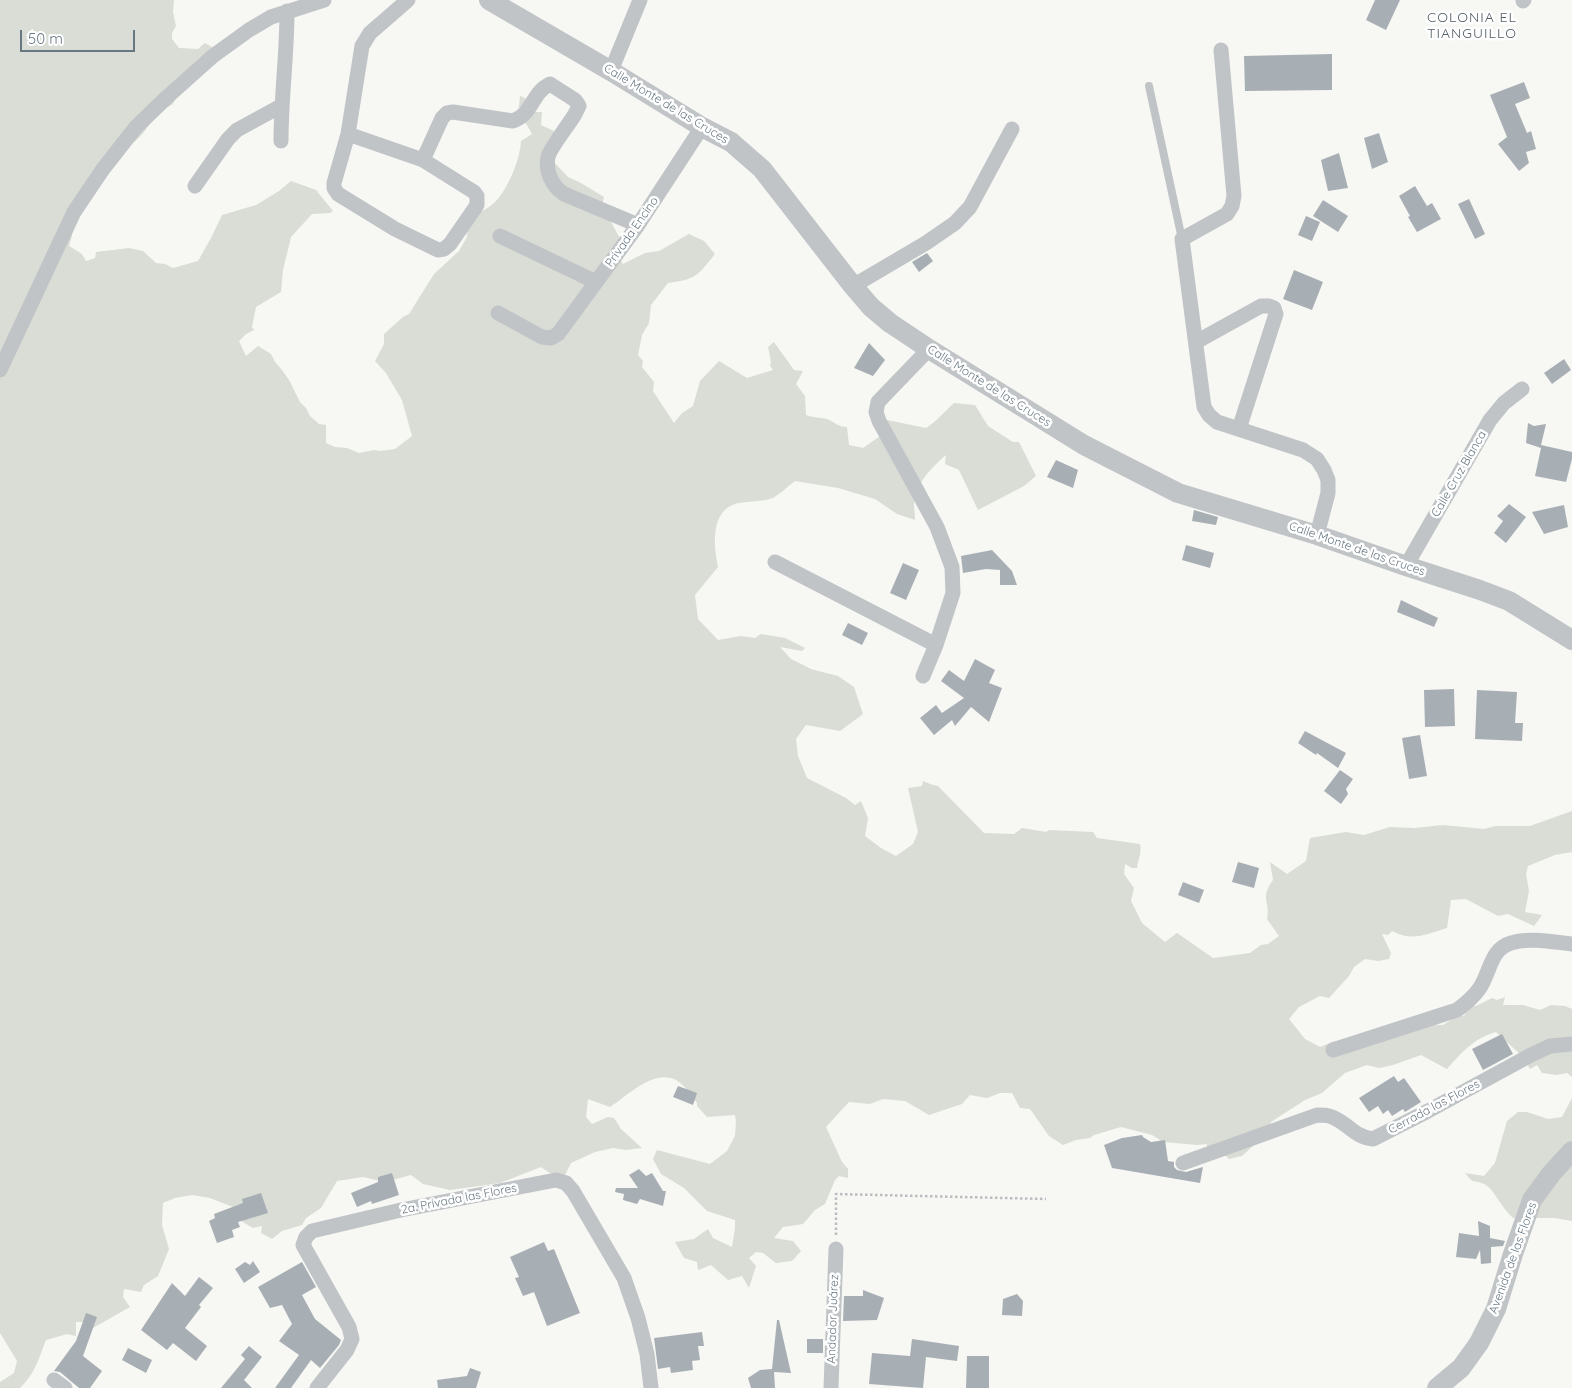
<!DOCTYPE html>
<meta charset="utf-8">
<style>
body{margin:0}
#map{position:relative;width:1572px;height:1388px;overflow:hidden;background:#f7f7f4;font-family:Quicksand,sans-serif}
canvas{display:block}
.scale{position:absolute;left:20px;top:30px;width:115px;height:22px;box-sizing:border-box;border:2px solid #687883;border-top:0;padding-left:6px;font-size:15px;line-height:18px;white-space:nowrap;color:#687883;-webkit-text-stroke:4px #fff;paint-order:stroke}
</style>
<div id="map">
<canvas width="1572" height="1388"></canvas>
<div class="scale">50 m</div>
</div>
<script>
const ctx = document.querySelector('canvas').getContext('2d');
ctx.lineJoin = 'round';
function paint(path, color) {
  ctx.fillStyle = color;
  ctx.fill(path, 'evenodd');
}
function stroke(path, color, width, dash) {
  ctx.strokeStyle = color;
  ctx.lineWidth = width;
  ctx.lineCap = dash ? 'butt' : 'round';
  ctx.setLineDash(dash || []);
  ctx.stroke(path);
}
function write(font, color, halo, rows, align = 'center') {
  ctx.font = font + ' Quicksand,sans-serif';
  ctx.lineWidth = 5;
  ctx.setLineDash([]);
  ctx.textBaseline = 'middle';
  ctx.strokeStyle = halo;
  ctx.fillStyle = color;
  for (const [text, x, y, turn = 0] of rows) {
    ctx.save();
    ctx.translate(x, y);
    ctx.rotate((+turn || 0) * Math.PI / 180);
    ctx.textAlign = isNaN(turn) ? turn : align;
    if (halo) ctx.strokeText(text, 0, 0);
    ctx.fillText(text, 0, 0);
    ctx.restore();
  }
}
paint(new Path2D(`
 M0 0H174L173 12 176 26 172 33V39L179 48 198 49 205 43 212 47 205 60 178 93 173 104 152 116C151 127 137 141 127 147L69 224 72 236 69 246 82 254 86 261 95 258 96 252 129 248 143 251 156 263 165 264 173 268 198 261 211 238 222 215 256 205 279 191 291 181 316 190 333 211 330 213 312 214 291 237 283 270 281 292 256 307 252 327 254 330 246 334 239 341 246 356 258 346 271 354 275 362 282 370 289 380 300 402 306 408 310 416 319 424 326 425V443L335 447 347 448 359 453 374 450 379 451 395 449 412 436 402 400 386 373 375 361 384 344V334L403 317 409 314 434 274 459 251 467 237 468 219C476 214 488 209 495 202 508 189 520 160 521 141L532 134 527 125 518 115 520 96 525 98 533 112H542L541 125 554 131 555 147 552 160 568 177 581 183 604 197 602 206 622 242 619 258 623 264 645 253 659 251 689 234 704 241 715 254C697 276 697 279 668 283L651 305 649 323 642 335 638 355 643 361 642 367 654 382 653 391 674 423 682 413 693 406 700 381 719 361 747 378 773 370 770 366 771 362 768 347 774 342 794 370 803 371 796 384 805 396 806 415C813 418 820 417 827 419 834 422 839 427 847 427L849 445 863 448 883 434 887 420 926 428C937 421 944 412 954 403L975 405 988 426 1013 442H1019L1036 476 1024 486 978 510 959 470 945 464 946 455C931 468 916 483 914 504 914 509 915 515 915 520L897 514 875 499 838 488 795 481C788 486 780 494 773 498 762 502 749 501 738 503 709 510 714 547 718 567L695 595 698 619 718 640 741 636 755 638 761 634 785 638 805 648 802 651 780 647 791 659 811 669 838 676 854 687 863 714 840 731 806 725 796 739 798 756 807 778 846 798 855 805 861 801 868 818 865 836 881 848 896 856 913 844 918 832 908 788 922 786 923 781 930 784 938 786 984 833 1014 834 1022 828 1046 832 1049 830 1093 832 1097 838 1140 844C1142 853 1138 859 1137 868H1132L1125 864 1124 874 1134 888 1131 901 1142 923 1165 942 1177 933 1213 958 1250 953 1261 945 1268 944 1279 936 1267 919C1271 901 1259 900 1273 880L1270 862 1287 874 1306 861 1310 838 1346 832 1364 835 1390 827 1415 828 1443 825 1484 829 1495 826H1530L1572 811V852L1555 855 1528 866 1526 874 1529 891 1525 912 1542 915 1534 926 1508 914 1498 916 1466 899 1451 900 1447 928C1427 934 1412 942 1392 931L1388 935 1382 934 1391 953 1389 959 1378 961 1365 959 1354 967 1349 976 1329 998 1320 996 1299 1007 1289 1019 1305 1039 1320 1047 1332 1042 1411 1024 1443 1025 1451 1020 1465 1015V1012L1471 1005 1476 1006 1492 998 1497 1000 1505 997 1503 1005H1523L1540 1010 1551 1005 1565 1006 1572 1009V1077L1567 1073 1557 1075 1542 1073 1537 1065 1530 1069 1523 1057 1496 1032C1473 1039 1463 1051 1447 1069L1421 1055 1393 1065 1379 1068 1367 1065 1345 1073 1322 1093 1305 1100 1271 1122 1266 1134 1242 1156 1229 1159 1217 1148 1206 1150 1207 1144 1197 1145 1163 1142 1152 1135 1121 1127 1094 1135 1090 1138 1076 1140 1063 1145 1049 1136 1030 1109 1020 1108 1012 1093H1000L987 1098 970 1095 962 1104 929 1115 905 1101 883 1099 870 1104 849 1102 826 1127 842 1162 848 1169V1178L839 1176 835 1180 825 1204 815 1210 803 1224 783 1227 774 1238 793 1241 801 1251 792 1261 776 1263 763 1253 756 1252 749 1258 756 1266 749 1288 742 1276 728 1280 711 1265 698 1270 697 1262 684 1258 675 1242 694 1239 708 1229 713 1238 732 1247 735 1228V1220L707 1211 684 1188 661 1174 653 1159 657 1150 710 1164 727 1151 735 1136 736 1122 735 1115 707 1117 697 1106V1103C692 1097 686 1087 679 1082 656 1066 629 1095 610 1107L588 1099 586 1117 592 1124 608 1117 614 1118 621 1129 642 1148 626 1150 613 1148 595 1152 571 1163 565 1175 554 1176 541 1167 500 1183 450 1190 423 1184 411 1175 385 1182 363 1177 337 1181 321 1208 306 1218 302 1225 282 1231 272 1239 261 1233 262 1226 253 1228 241 1221 233 1207 210 1198 192 1195 175 1198 163 1203 162 1225 169 1249 158 1276 144 1285 141 1292 124 1289 123 1297 130 1307 93 1328 82 1322H76V1336L67 1334 46 1340C38 1360 36 1372 20 1388H0V1382L14 1373 17 1361 0 1333Z
 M1572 1098V1221L1555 1218H1513C1509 1214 1505 1210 1502 1205 1492 1192 1491 1183 1472 1181L1465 1173 1484 1176 1495 1163 1507 1121 1518 1112H1527L1548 1119 1562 1117Z`), '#d9ddd5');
paint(new Path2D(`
 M1375 0H1400L1386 30 1366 20Z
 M1332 54V90L1245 91 1244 56Z
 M1524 82 1530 98 1515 104 1527 133 1531 131 1536 149 1526 152 1529 163 1519 171 1498 144 1507 137 1490 95Z
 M1379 133 1388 162 1372 169 1364 138Z
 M1339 153 1348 188 1328 191 1321 160Z
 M1415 186 1427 206 1432 203 1441 219 1417 232 1408 217 1410 216 1399 196Z
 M1469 199 1485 234 1475 239 1458 204Z
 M1323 200 1348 216 1338 232 1313 216Z
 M1306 216 1320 222 1312 241 1298 235Z
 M927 253 933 261 919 272 912 262Z
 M1294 270 1323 282 1312 310 1283 299Z
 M869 343 885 360 873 376 854 368Z
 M1564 359 1571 370 1552 384 1544 373Z
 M1528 423 1534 426 1546 424 1541 445 1572 452V459L1566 482 1535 476 1541 448 1526 443Z
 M1056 460 1078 470 1073 488 1047 477Z
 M1509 504 1526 517 1506 543 1494 533 1503 521 1497 516Z
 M1564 505 1568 527 1544 534 1532 512Z
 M1194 510 1218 517 1216 525 1192 521Z
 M1186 545 1214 553 1210 568 1182 560Z
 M992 550 1012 571 1017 585H1000V570L986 569 963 573 961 556Z
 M903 563 919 570 906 600 890 593Z
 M1401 600 1438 618 1434 627 1397 612Z
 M848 623 868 633 862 645 842 635Z
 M975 659 995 670 989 683 1002 688 989 722 971 707 955 726 952 720 934 735 920 718 936 705 942 713 964 698 941 681 949 670 964 681Z
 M1454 689 1455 726 1425 727 1424 690Z
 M1477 690 1517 692 1515 723H1523L1522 741 1475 739Z
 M1305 731 1346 753 1338 768 1317 753 1316 755 1298 743Z
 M1420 735 1427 776 1409 779 1402 738Z
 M1340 770 1353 779 1346 789 1348 794 1341 804 1324 791Z
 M1238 862 1259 868 1254 888 1232 882Z
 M1183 882 1204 890 1199 903 1178 895Z
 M1502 1034 1513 1054 1483 1070 1472 1049Z
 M1394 1076 1398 1082 1404 1078 1421 1102 1405 1112 1403 1109 1392 1116 1388 1110 1383 1114 1378 1106 1369 1112 1359 1098Z
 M678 1086 697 1093 693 1105 673 1097Z
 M1142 1135 1143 1137 1151 1142 1165 1140 1168 1161 1174 1162V1167L1177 1170 1186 1172 1203 1167 1200 1183 1112 1168 1104 1145 1122 1138Z
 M639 1169 646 1176 652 1173 663 1191H666L663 1206 640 1199 637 1204 623 1200 624 1194 615 1192 616 1188H638L629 1175Z
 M392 1173 399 1195 372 1204 371 1201 357 1207 351 1193 378 1182V1177Z
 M261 1193 268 1213 238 1222 240 1227 232 1230 234 1237 217 1243 209 1221 215 1218 214 1214 243 1203 242 1199Z
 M1478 1221 1490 1226V1238L1505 1241 1503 1246 1491 1247V1263L1481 1264 1480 1250 1476 1259 1456 1257 1459 1233 1479 1236Z
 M544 1242 548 1251 554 1249 580 1313 547 1326 534 1292 523 1296 515 1278 519 1277 510 1257Z
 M253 1261 260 1272 244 1283 235 1269 245 1262 250 1265Z
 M302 1262 316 1287 302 1295 315 1319 341 1340 339 1345 320 1368 311 1360 291 1388H275L299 1355 279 1341 292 1324 282 1305 270 1308 258 1287Z
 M199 1277 213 1288 199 1305 201 1307 185 1328 207 1346 196 1361 173 1343 167 1350 141 1330 172 1283 185 1296Z
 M863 1290 884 1298 877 1320 843 1321 844 1296H863Z
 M1017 1294 1023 1301 1022 1316 1002 1315 1003 1299Z
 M86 1313 97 1317 83 1356 102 1371 90 1388H79L60 1372 54 1371 76 1341Z
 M777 1320H779L791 1373 774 1372 775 1388H751L748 1378 760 1370 772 1369Z
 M702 1332 704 1346H698L700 1360 692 1361 693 1370 671 1373 670 1367 658 1369 654 1338Z
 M807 1339H823V1353H807Z
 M912 1339 959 1346 957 1361 926 1357 923 1388 869 1384 872 1353 910 1356Z
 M249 1346 262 1357 244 1380 252 1388H221L245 1359 241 1355Z
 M128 1348 152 1360 146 1373 122 1360Z
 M967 1356H989V1388H966Z
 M470 1368 481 1372 476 1388H438L437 1380 467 1376Z`), '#a8afb4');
stroke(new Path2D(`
 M836 1235V1194L1046 1199`), '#babdbf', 2.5, [2.5, 2.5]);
stroke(new Path2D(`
 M1149 86 1182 239`), '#c0c4c7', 8);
stroke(new Path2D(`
 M1523 1 1524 0
 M1221 50 1234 196 1232 206 1227 214 1182 239 1204 407 1209 415 1217 422 1303 450 1317 459 1324 470 1328 480V493L1317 535
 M611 71 640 0
 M348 134 423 160 474 192 477 196V205L450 244 444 249 438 250 395 229 338 194 334 188V183L348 134 362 46 370 33 408 0
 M281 141C281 98 287 55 287 11
 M423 160 442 118 447 113 453 112 513 121C534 113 531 93 550 84L575 100 579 106 575 114C570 123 550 148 548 157 545 171 552 186 564 194L638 225
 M195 186 228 139 237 130 281 106
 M500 236 596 282
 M853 286 926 243 955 223 970 207 1012 129
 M498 313 542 337 551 338 558 334 638 225 702 127
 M1196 342 1261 306H1269L1274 308 1276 314 1239 429
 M0 370 74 212 103 169 136 127 166 98 213 56 249 30 271 17 324 0
 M775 562 936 645
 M1406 566 1490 420 1504 403 1522 389
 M923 676 936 645 953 593 952 567 937 527 879 421 876 412 878 402 929 349
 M1333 1050 1457 1010C1465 1004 1473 998 1479 989 1490 974 1490 949 1511 943 1529 937 1553 942 1572 944
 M1183 1163 1317 1115C1321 1115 1326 1115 1329 1116 1347 1121 1353 1137 1373 1139L1428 1111 1531 1055 1550 1046 1572 1044
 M54 1380 65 1388
 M317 1388 347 1350 352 1339 349 1327 303 1245 306 1237 312 1231 401 1210 556 1180 566 1183 573 1191 624 1278 638 1318 647 1354 651 1388
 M831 1388 836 1249`), '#c0c4c7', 15);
stroke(new Path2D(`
 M489 0 611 71 702 127 731 142 762 169 853 286 871 307 890 323 929 349 1084 445 1178 493 1317 535 1406 566 1480 590 1509 601 1572 640
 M1437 1388 1461 1368 1479 1343 1496 1309 1513 1254 1532 1200 1551 1174 1572 1151`), '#c0c4c7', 20);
write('12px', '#687883', '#fff', [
 ["Calle Monte de las Cruces",666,104,31],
 ["Privada Encino",632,232,-55],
 ["Calle Monte de las Cruces",989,386,32],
 ["Calle Cruz Blanca",1459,474,-60],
 ["Calle Monte de las Cruces",1357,549,19],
 ["Cerrada las Flores",1434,1107,-28],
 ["2a. Privada las Flores",459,1199,-11],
 ["Avenida de las Flores",1513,1258,-70],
 ["Andador Juárez",833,1319,-88]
]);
ctx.letterSpacing = '1px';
write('14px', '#556168', '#fff', [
 ["COLONIA EL",1472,18],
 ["TIANGUILLO",1472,34]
]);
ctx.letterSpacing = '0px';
</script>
